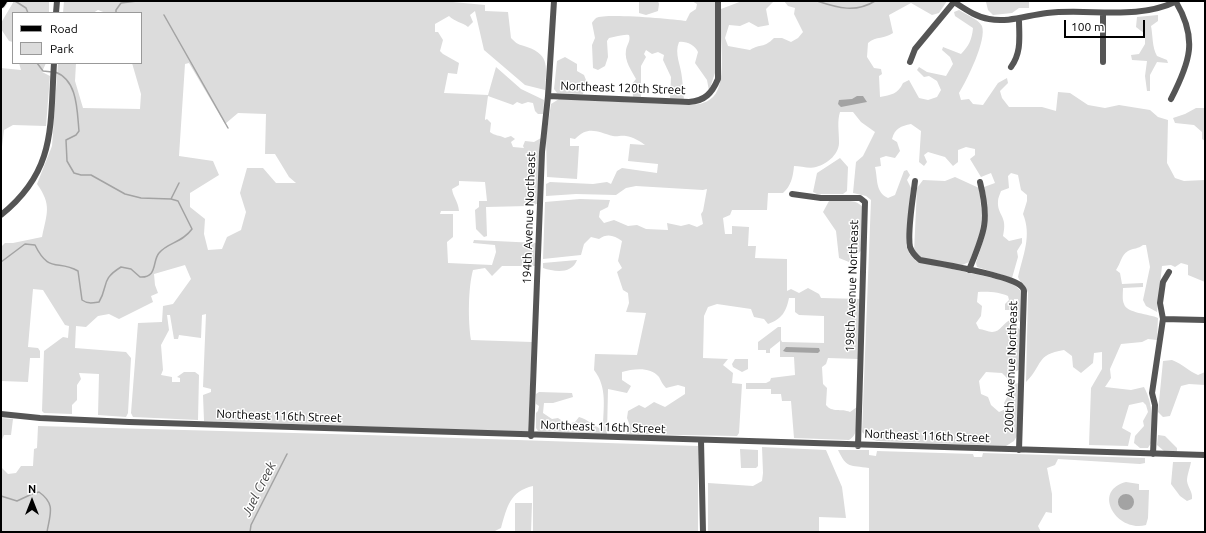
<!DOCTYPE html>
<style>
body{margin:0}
#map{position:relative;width:1206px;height:533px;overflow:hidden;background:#fff;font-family:Ubuntu,sans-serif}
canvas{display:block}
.frame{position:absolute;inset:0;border:2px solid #000;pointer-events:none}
.legend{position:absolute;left:12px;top:12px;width:130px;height:52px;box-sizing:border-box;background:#fff;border:1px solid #999;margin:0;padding:5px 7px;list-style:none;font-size:12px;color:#000}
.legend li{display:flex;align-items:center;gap:8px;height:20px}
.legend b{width:20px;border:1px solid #999}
.north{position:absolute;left:12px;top:481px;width:40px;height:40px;-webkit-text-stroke:3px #fff;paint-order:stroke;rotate:0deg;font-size:11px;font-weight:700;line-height:16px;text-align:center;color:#000}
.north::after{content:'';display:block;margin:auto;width:14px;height:18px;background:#000;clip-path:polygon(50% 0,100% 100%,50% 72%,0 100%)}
.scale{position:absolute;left:1064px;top:20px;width:81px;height:18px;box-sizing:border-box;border:2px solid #000;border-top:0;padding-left:5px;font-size:12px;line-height:14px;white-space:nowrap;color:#000;-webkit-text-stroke:3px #fff;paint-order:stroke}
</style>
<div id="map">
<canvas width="1206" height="533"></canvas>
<div class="frame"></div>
<ul class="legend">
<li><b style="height:5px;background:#000"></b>Road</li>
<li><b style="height:11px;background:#dcdcdc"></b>Park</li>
</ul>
<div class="north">N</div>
<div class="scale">100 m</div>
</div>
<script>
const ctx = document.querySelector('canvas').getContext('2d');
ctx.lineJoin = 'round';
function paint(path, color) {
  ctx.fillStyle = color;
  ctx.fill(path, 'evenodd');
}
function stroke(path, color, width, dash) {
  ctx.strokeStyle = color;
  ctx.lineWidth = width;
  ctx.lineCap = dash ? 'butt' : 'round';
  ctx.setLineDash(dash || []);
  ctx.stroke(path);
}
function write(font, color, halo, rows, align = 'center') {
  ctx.font = font + ' Ubuntu,sans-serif';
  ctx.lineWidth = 3;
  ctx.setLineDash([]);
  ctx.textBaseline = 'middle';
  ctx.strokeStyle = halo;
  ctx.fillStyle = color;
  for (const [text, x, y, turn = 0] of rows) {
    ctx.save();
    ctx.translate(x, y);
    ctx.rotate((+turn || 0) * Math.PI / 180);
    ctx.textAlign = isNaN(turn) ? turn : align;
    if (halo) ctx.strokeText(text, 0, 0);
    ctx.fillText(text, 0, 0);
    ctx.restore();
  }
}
paint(new Path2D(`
 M14 1H49V13H13V42L9 41 1 29V23Z
 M64 1H442L485 5V11L508 12 511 38C518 45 518 44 527 47 551 55 546 69 545 90L525 85 484 50 475 11 470 15 473 22 468 27C462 22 455 22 449 16L435 24V32H438L443 40 440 51 443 54 459 63 457 74 448 73 444 93 488 95 496 67 521 89 544 100 543 114H538L535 111 533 103 528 102 522 104 517 102 513 105 488 96 485 118V120L487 119 491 123 490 132C495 136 499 135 505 138L511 136 515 139 511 142 513 147 524 148 523 146 525 141 534 142 541 138 537 204 528 206 486 207 487 236 484 237 476 229 475 210 479 207V201H487L485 182 459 181V185L452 189C453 197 458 201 459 211H441L440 214H453V237L447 242 448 263 492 265 496 252 495 245 473 243 474 240 537 243 536 266H502L492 276 485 268 473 270C468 288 468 321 471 340L532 342 528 432 204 421 203 395 211 392V389L203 387 206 314 202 315 201 338 179 335 178 339H174L170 315H167L169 330 161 345 163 370 161 375 172 377V382H180V378L177 377 184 372H195L199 375 198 420 133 417 131 413 138 323 162 322 163 306 173 304 191 279 185 265 154 274 155 285 158 293 151 296 153 302 119 319 109 314 98 316 86 327 76 326 75 348 126 352 131 358 128 413 126 417 98 415 99 374 79 373 81 379 77 385V400L72 405V414L44 413 42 411 44 351 63 337 68 338 69 326 65 325 43 290 33 289 28 347 38 348 40 351V358H30L28 382 1 381V247L5 243H13L42 237C47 213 52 205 37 184L52 146 58 63H76L75 81 83 108 140 109 141 94 132 63H141V13H106L98 10 93 13H63ZM189 63 225 124 238 113 266 114 265 154H275L289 177 296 183H276L263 168H247L240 193 246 212 241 230 227 237 222 249 208 250 204 234 205 219 190 207V193L219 175 213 161 179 156 185 64Z
 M639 1H658L659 4 658 11 646 15 639 13Z
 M692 1H715V73L709 91 707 80 695 63 698 52C695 45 686 41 679 42 674 54 681 65 682 78 683 85 683 92 684 100L670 99 671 77 663 60 664 55 658 52 652 54 646 50 644 54 646 57 641 66V97H633L632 84 636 79C632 71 624 61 626 50 627 44 631 41 629 35 623 34 616 37 609 38L607 41 608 57 605 66 598 70 593 68 592 45 595 38 592 23C592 22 596 18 596 18 606 13 671 19 686 21L690 13 696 9 697 4Z
 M742 1 773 2 766 9 769 25 758 27 749 22 740 26 729 25 725 38 728 46 750 50C761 43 763 49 774 38H782L791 42 798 38 803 32 794 14 795 8 788 6 784 1H947L939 13 932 15 911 3 889 15 893 33C885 39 876 36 868 43L867 57 874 68 881 69 882 74 879 76 880 97C891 95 898 94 903 83L909 80 919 98 928 100 937 97 941 90 937 81 929 76 924 77 917 70 919 67 927 72 946 76 953 64 950 57 942 50 943 47 961 54C969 46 972 39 973 28L955 16 954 12 959 10C965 14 978 19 982 26 987 40 967 80 959 93L961 100 969 99 973 104 983 105 998 83 1007 78 1008 83 1000 91 1002 98 1009 107H1042L1056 111 1058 92 1070 93 1088 105 1105 108 1119 105 1150 110 1158 117 1168 120 1167 163 1175 178 1184 181 1205 180V282L1188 275V265L1181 263 1175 267 1171 265 1162 266 1157 312 1146 306 1143 300 1150 267 1146 245H1143C1138 249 1134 248 1128 251 1121 255 1121 263 1116 270L1120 273 1122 284 1143 283V287L1123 288C1123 293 1122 300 1124 304 1126 313 1150 314 1158 318L1157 340 1148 339 1142 342 1121 344 1110 369 1111 378 1105 387 1131 390 1144 387C1154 406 1152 422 1151 443L1148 448H1140L1134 443 1135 436 1144 426 1143 421 1148 412 1146 405 1143 402 1129 405 1122 428 1131 433 1128 446 1089 445 1091 388 1102 369V352L1094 353 1093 363 1081 373 1073 367 1072 356 1064 350C1035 355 1044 364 1026 382L1028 293C1026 286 1021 284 1018 277 1023 255 1032 236 1023 214L1027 201V195L1021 190 1018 175 1011 173 1008 176 1009 188 1001 191C1000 194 998 198 998 201 997 216 1008 215 1003 236L1009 241 1022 238V243L1017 251 1018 257 1012 278 977 267 976 263C986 233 991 220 984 187L995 183 991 173 981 177 970 159 975 155V149L966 147 958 150V162L953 166 945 157 928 152 924 155 927 162 924 166 919 162 921 131 911 124C901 126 895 128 892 139L897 142 900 151 895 158 886 156 880 158 881 166 875 167C878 179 875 192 888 198L895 195 904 171 907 170 910 175 907 180 911 188 906 245 909 253 916 261 1011 282 1021 291 1022 324 1017 319 1018 299H1014L1013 310H1005V304L1009 300 1008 296C1001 292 986 291 978 292L977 302 982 306 981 316 976 323 979 329C983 329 988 332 992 332 1001 332 1003 322 1011 320L1020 330 1019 370 1014 372 1008 379 1002 373 986 372 979 381 981 394 988 397 991 405 999 412 1006 409 1004 403 1014 384 1019 383 1017 436 1014 441 1006 446 877 441 868 438 862 432 871 200 866 196 853 193 856 162 863 156 875 132 861 122 853 112H840C837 121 839 131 839 141 840 153 828 164 816 167 810 169 800 166 794 166 793 177 791 186 783 193H768L767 210H732L730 215 723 218 725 234H732V226L749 227 748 246H756L755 258 787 259V291L791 289 799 293 808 288 819 294 821 298 861 299 858 359 828 358 826 364 822 367 823 384 827 388 826 405C832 413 841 408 850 412L857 407C857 418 860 434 849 440L794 438 791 401H782L781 394H771V389H746V383H766L770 381 771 378 795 375 794 357H780V341L770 349V353H766V350H758V342L778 327H781V340L782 342 824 343V316L799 315 795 312V298H789C786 312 782 319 768 324L764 319 754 317 751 309 717 304 708 307 704 316 703 358 728 359 723 365 733 373 732 383 742 384 739 433 737 436 626 434 630 426 627 418 628 411 639 405 645 408 654 402 665 407 685 394V387L678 385 666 388C663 385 661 381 659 377 650 366 633 369 622 372V380L631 386 627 393 608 389 607 434 538 431 536 428V413L538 411 539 406 536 404V394L539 392 572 393 573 397 553 403H544L543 413 552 419 558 418 567 424 575 422 579 417C587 419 594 426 603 430 603 408 608 388 594 370L595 354 637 355 646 313 626 312 629 303 628 293 623 290 617 272 622 268 618 261 622 241C614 235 607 233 599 239L591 237 584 244 581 255 543 259 545 202 580 199 610 200 608 207 600 211 599 217 604 223 614 220 628 226 637 225 646 229 668 230 667 223 681 226 689 224 697 227 703 224 701 214 703 211 707 189 703 190 636 186 626 188 616 195 576 194 546 196V184L550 182 593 184 607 182 611 184 617 171 622 168 657 173 658 164 628 161 630 144 645 145C640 141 633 137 626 136 621 135 617 137 613 136 598 132 588 125 575 139L570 138V146H579L577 179 547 177 546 137 551 104 559 99 687 105C696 105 706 104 713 97 729 81 718 32 721 9Z
 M988 1H1029V8H1019L1012 13 993 15 988 10 986 2Z
 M1158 15V21L1151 26C1153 36 1152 47 1157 56L1167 60 1168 63 1157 62 1150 75V91H1147L1145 76 1147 61 1132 60 1131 55 1139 54 1145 44V34L1136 27 1137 17Z
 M565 57 577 64V71L584 75 586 80 583 94 557 93 554 89 557 61Z
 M19 63H46L42 72 50 76 46 126 13 125 4 130 1 155V68L21 70Z
 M1196 108H1205V141L1202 139V132L1194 125 1175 123 1173 118 1185 114Z
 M840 158 848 167 847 191 843 194H817L813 192 817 173Z
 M955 177 979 188C983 221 983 232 969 262L960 266 934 261 919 257 914 252 917 188 923 180 945 181Z
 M829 201C840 201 857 198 863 208L862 250 849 262 839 258 836 231 823 212Z
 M577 260C572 274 555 272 543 268V263Z
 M735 359H748V369L742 372 733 367 732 364Z
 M1172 360C1183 364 1188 371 1198 375L1205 372V385L1189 384 1181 386 1170 416 1163 417 1158 412 1163 361Z
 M1 418 13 419 11 435H4L1 442Z
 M38 426 367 435 698 446V532H533V486C510 491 507 507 501 528L493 532H1V467L8 474 16 473 21 466H33L34 449 37 448Z
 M1158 435 1165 436 1177 448V451H1164L1157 445Z
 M762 447 826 450 842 487 846 518 819 517V532L708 531V483L753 486 762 481 763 473Z
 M740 449 758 450V466L756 468H741Z
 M838 450H869V455L876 456 877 451 973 454 974 457H982L983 453 1145 458V463L1140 464 1058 459 1055 465 1047 468 1052 494V513L1046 512 1038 526 1041 532H869V468C850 465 847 469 838 450Z
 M1173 462H1191C1190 468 1187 475 1187 481 1188 488 1193 492 1192 499L1187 501 1180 496 1171 484Z
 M1126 482 1139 484V490H1149L1148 518 1146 525C1117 533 1091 491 1126 482Z
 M515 503H532L531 532H515Z`), '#dcdcdc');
paint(new Path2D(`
 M857 96H863L867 102 841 107 838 104 839 100 852 99Z
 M786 347 819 348 820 351 818 353 786 352 783 351Z
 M1118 502a8 8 0 1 1 16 0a8 8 0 1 1-16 0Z`), '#a3a3a3');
stroke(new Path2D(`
 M15 1 26 8 28 13
 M817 1C838 8 856 13 875 1
 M116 13V10L121 3 137 1
 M164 15 228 128
 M37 63 43 71 52 72
 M171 199 179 183
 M1 262 25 244 35 245C49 274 58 259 78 271L82 300C88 304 92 303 99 302 109 285 100 280 121 267L131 269 140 277C158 278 152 261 159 253 168 242 182 243 192 229L178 201 171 199 141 198 125 194 91 175H81L74 173 67 161 66 140 76 135 79 131C77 111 78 80 55 72
 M1 496 17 501 32 494 39 492C56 504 50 514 47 532
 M250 532 251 525 287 454`), '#a3a3a3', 1.5);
const major = new Path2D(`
 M1 4 3 1`);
stroke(major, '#dbdbdb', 10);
stroke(new Path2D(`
 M954 2C965 9 976 17 989 19 1008 23 1028 15 1047 13 1090 8 1136 21 1177 1
 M56 13 57 1
 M910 62 915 49 954 2
 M1103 62V13
 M1011 67C1022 52 1019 36 1019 19
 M548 96 689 102C705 101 712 93 718 79V1
 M1171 99C1190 62 1198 39 1176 2
 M915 181C913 198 907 232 910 247 912 253 915 256 920 260 937 263 1012 276 1021 286 1022 287 1024 290 1024 291L1019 450
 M792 194 821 198H860L865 202 858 446
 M1 215C56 171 50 127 54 63
 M969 270C984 233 990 222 980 182
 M1163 319 1205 320
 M1 414 40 418 129 422 1205 455
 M531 436 542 152 548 96 554 1
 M701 440 703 532
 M1153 454 1155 405 1152 393 1163 319 1160 303 1163 282 1169 272`), '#555', 6);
stroke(major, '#000', 8);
write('12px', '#000', '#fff', [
 ["Northeast 120th Street",623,88,2],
 ["194th Avenue Northeast",529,218,-88],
 ["198th Avenue Northeast",852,286,-88],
 ["200th Avenue Northeast",1011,367,-88],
 ["Northeast 116th Street",279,416,2],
 ["Northeast 116th Street",603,427,2],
 ["Northeast 116th Street",927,436,2]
]);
write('italic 13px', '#444', '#fff', [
 ["Juel Creek",259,489,-63]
]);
</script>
